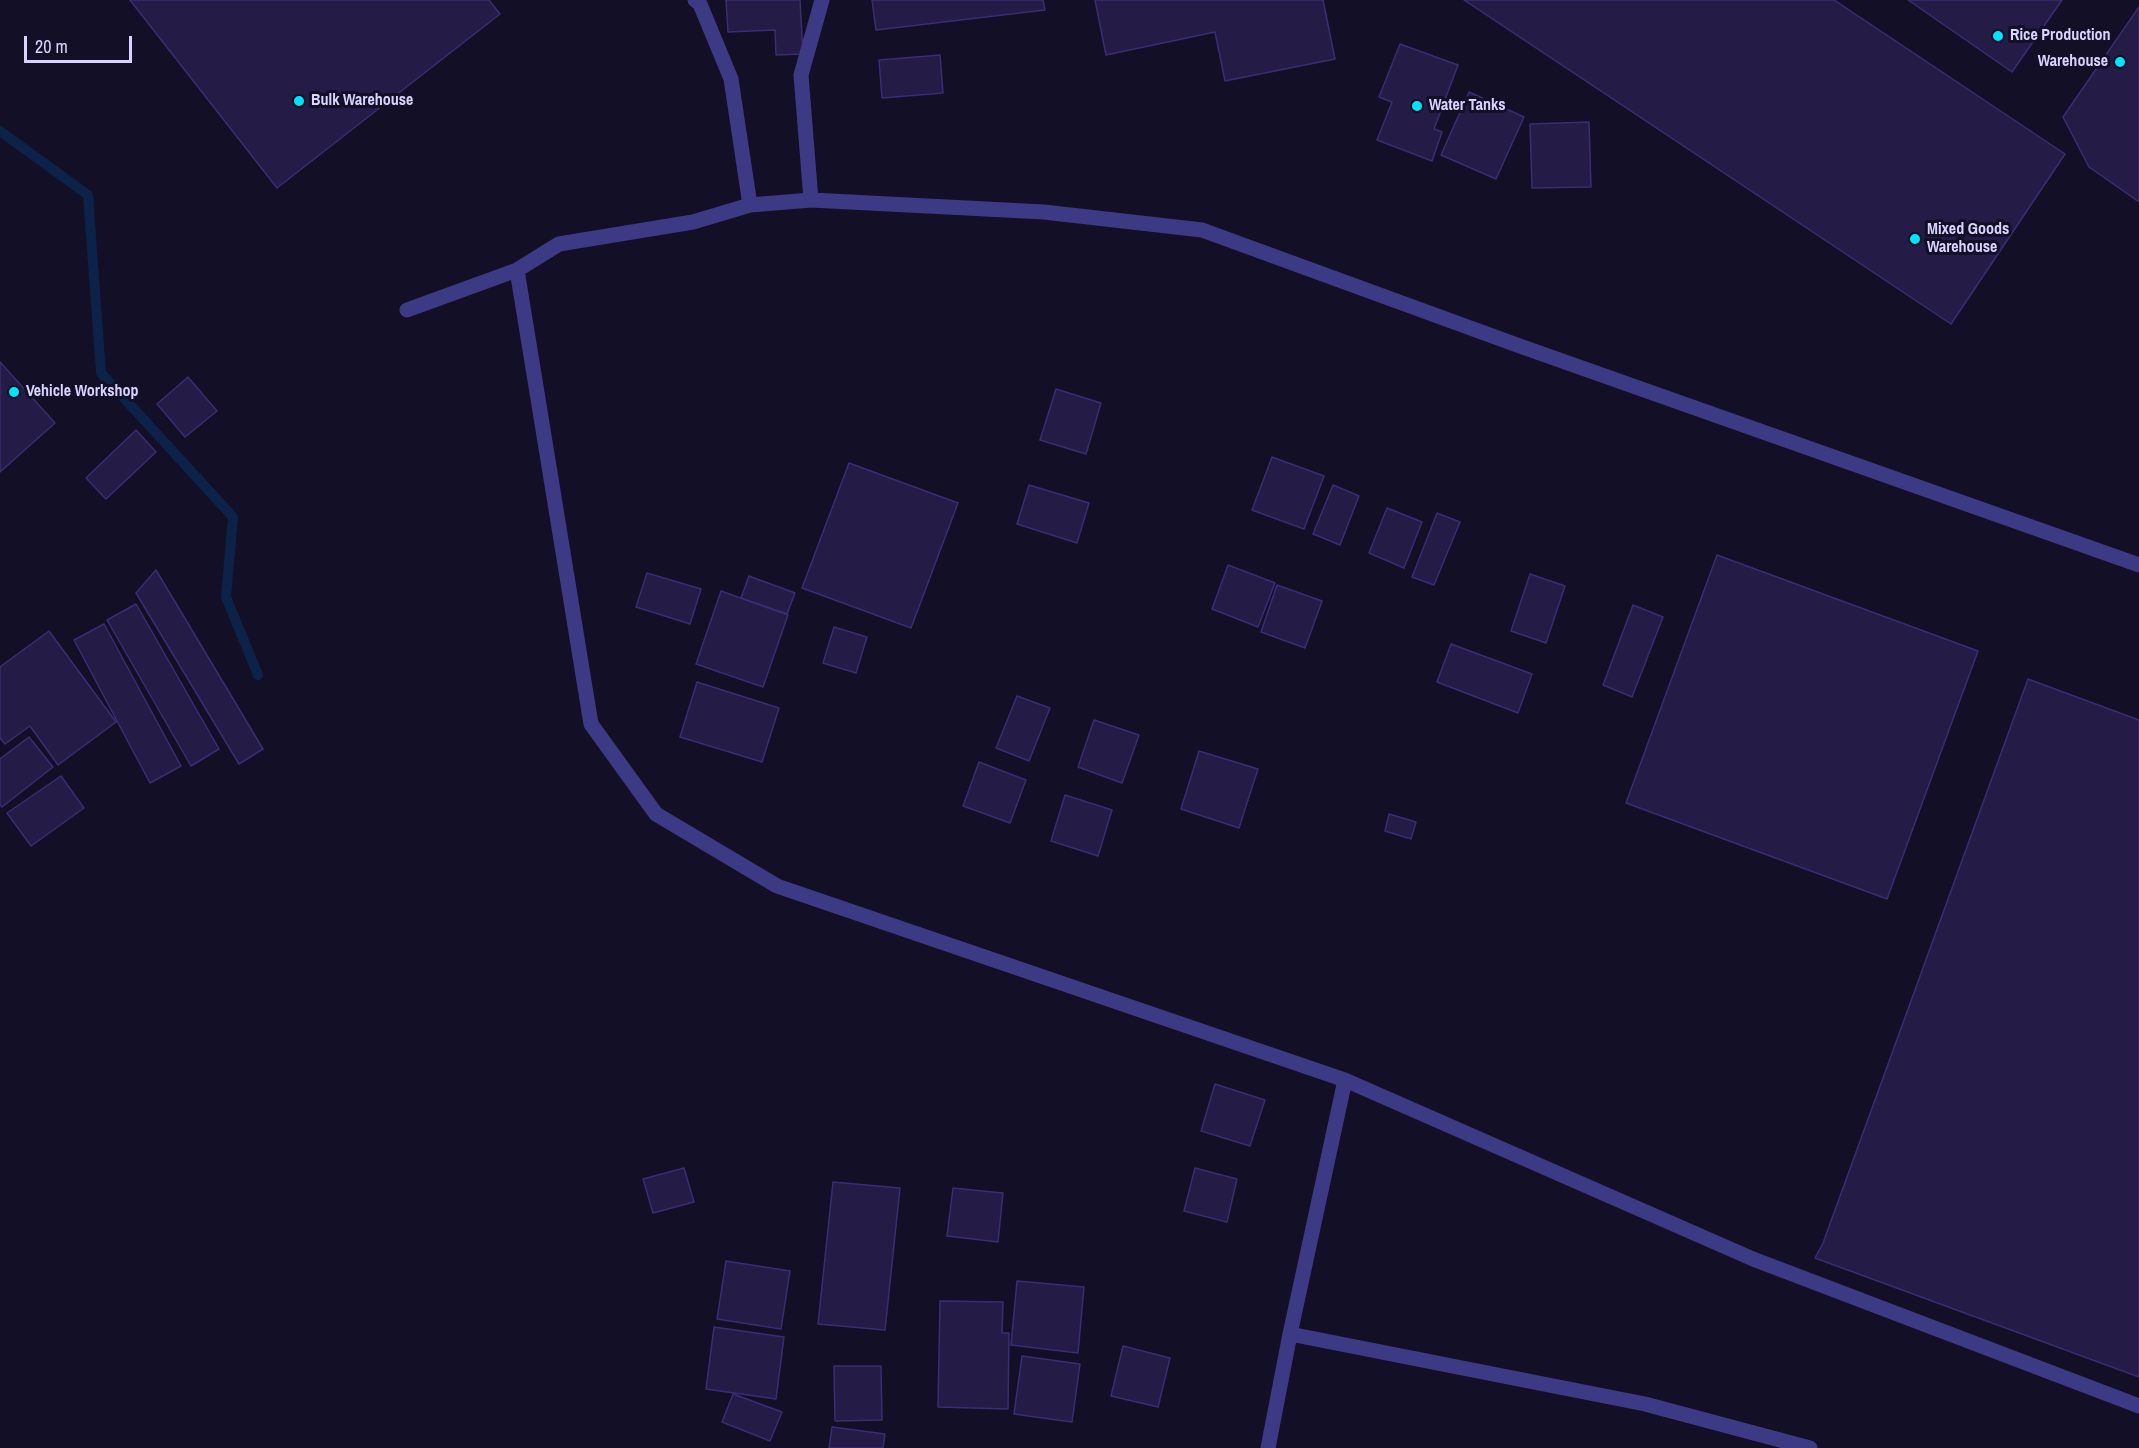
<!DOCTYPE html>
<style>
body{margin:0}
#map{position:relative;width:2139px;height:1448px;overflow:hidden;background:#130f26;font-family:"Archivo Narrow",sans-serif}
canvas{display:block}
.scale{position:absolute;left:24px;top:36px;width:108px;height:27px;box-sizing:border-box;border:3px solid #d9d4ff;border-top:0;padding-left:8px;font-size:18px;line-height:21px;white-space:nowrap;color:#d9d4ff;-webkit-text-stroke:4px #130f26;paint-order:stroke}
</style>
<div id="map">
<canvas width="2139" height="1448"></canvas>
<div class="scale">20 m</div>
</div>
<script>
const ctx = document.querySelector('canvas').getContext('2d');
ctx.lineJoin = 'round';
function stroke(path, color, width, dash) {
  ctx.strokeStyle = color;
  ctx.lineWidth = width;
  ctx.lineCap = dash ? 'butt' : 'round';
  ctx.setLineDash(dash || []);
  ctx.stroke(path);
}
function paint(path, color) {
  ctx.fillStyle = color;
  ctx.fill(path, 'evenodd');
}
function write(font, color, halo, rows, align = 'center') {
  ctx.font = font + ' "Archivo Narrow",sans-serif';
  ctx.lineWidth = 6;
  ctx.setLineDash([]);
  ctx.textBaseline = 'middle';
  ctx.strokeStyle = halo;
  ctx.fillStyle = color;
  for (const [text, x, y, turn = 0] of rows) {
    ctx.save();
    ctx.translate(x, y);
    ctx.rotate((+turn || 0) * Math.PI / 180);
    ctx.textAlign = isNaN(turn) ? turn : align;
    if (halo) ctx.strokeText(text, 0, 0);
    ctx.fillText(text, 0, 0);
    ctx.restore();
  }
}
stroke(new Path2D(`
 M0 131 88 195 101 373 233 517 226 597 258 675`), '#0c2248', 10);
const building = new Path2D(`
 M130 0H489L500 14 277 188Z
 M726 0H800L803 54 776 55 775 30 728 32Z
 M872 0H1043L1045 10 876 30Z
 M1095 0H1323L1335 59 1225 81 1215 32 1106 55Z
 M1464 0H1834L2065 154 1951 324Z
 M1908 0H2062L2012 72Z
 M2139 7V202L2089 167 2063 117Z
 M1400 44 1458 65 1434 129 1442 132 1432 161 1377 140 1392 102 1379 97Z
 M940 55 943 93 882 98 879 60Z
 M1469 92 1524 117 1496 179 1441 155Z
 M1589 122 1591 187 1532 188 1530 124Z
 M0 362 55 423 0 472Z
 M188 377 217 411 185 437 157 404Z
 M1056 389 1101 403 1086 454 1040 440Z
 M136 430 156 452 106 499 86 478Z
 M1272 457 1324 476 1304 529 1252 510Z
 M849 463 958 503 911 628 802 588Z
 M1029 485 1089 503 1077 543 1017 524Z
 M1333 485 1359 496 1340 545 1313 534Z
 M1387 508 1422 522 1404 568 1369 553Z
 M1437 513 1460 522 1434 585 1412 577Z
 M1717 555 1978 651 1887 899 1626 803Z
 M1228 565 1275 583 1258 627 1212 609Z
 M156 570 263 749 239 764 136 593Z
 M647 573 701 589 690 624 636 607Z
 M1530 574 1565 586 1546 643 1511 631Z
 M749 576 795 593 787 614 741 598Z
 M1277 585 1322 601 1305 648 1261 632Z
 M721 591 788 615 763 687 696 664Z
 M136 604 219 749 191 766 107 620Z
 M1633 605 1663 617 1632 697 1603 685Z
 M104 624 181 766 150 783 74 640Z
 M834 627 867 637 856 673 823 663Z
 M49 631 116 722 58 765 30 726 5 744 0 738V667Z
 M1451 644 1532 674 1518 713 1437 682Z
 M2028 679 2139 720V1377L1815 1258 1823 1243Z
 M697 682 779 708 762 762 680 737Z
 M1017 696 1050 708 1029 761 996 748Z
 M1094 720 1139 735 1122 783 1078 767Z
 M29 737 53 767 2 807 0 805V759Z
 M1199 751 1258 769 1239 828 1181 809Z
 M979 762 1026 780 1010 823 963 806Z
 M61 776 84 808 31 846 7 813Z
 M1065 795 1112 810 1098 856 1051 841Z
 M1389 814 1416 822 1411 839 1385 831Z
 M1215 1084 1265 1100 1250 1146 1201 1131Z
 M684 1168 694 1202 653 1213 643 1179Z
 M1195 1168 1237 1179 1227 1222 1184 1211Z
 M833 1182 900 1188 885 1330 818 1324Z
 M953 1188 1003 1193 998 1242 947 1236Z
 M726 1261 790 1271 781 1329 717 1319Z
 M1017 1281 1084 1287 1078 1353 1011 1345Z
 M940 1301 1003 1302 1002 1333H1009L1008 1409 938 1407Z
 M714 1327 784 1337 776 1399 706 1389Z
 M1123 1346 1170 1358 1158 1407 1111 1396Z
 M1022 1356 1080 1364 1072 1422 1014 1414Z
 M834 1366H881L882 1420 835 1421Z
 M733 1394 782 1412 770 1441 722 1422Z
 M832 1427 885 1434 883 1448H829Z`);
paint(building, '#241b47');
stroke(building, '#3b2d73', 1.5);
stroke(new Path2D(`
 M695 0 700 4 731 79 750 205
 M811 200 801 75 822 0
 M517 270 591 724 656 814 777 886 1345 1080 1753 1259 2139 1406
 M407 310 517 270 559 244 693 222 750 205 811 200 1044 212 1202 230 1517 345 2139 565
 M1345 1080 1290 1334 1645 1404 1810 1448
 M1268 1448 1290 1334`), '#3d3a85', 15);
for (const [x, y, r, color] of [
 [1998,36,6,"#00e5ff"],
 [2120,62,6,"#00e5ff"],
 [299,101,6,"#00e5ff"],
 [1417,106,6,"#00e5ff"],
 [1915,239,6,"#00e5ff"],
 [14,392,6,"#00e5ff"]
]) {
  const dot = new Path2D();
  dot.arc(x, y, r, 0, 2 * Math.PI);
  ctx.fillStyle = color;
  ctx.fill(dot);
  stroke(dot, '#130f26', 2);
}
write('bold 16px', '#d9d4ff', '#130f26', [
 ["Rice Production",2010,36],
 ["Warehouse",2108,62,"right"],
 ["Bulk Warehouse",311,101],
 ["Water Tanks",1429,106],
 ["Mixed Goods",1927,230],
 ["Warehouse",1927,248],
 ["Vehicle Workshop",26,392]
], 'left');
</script>
